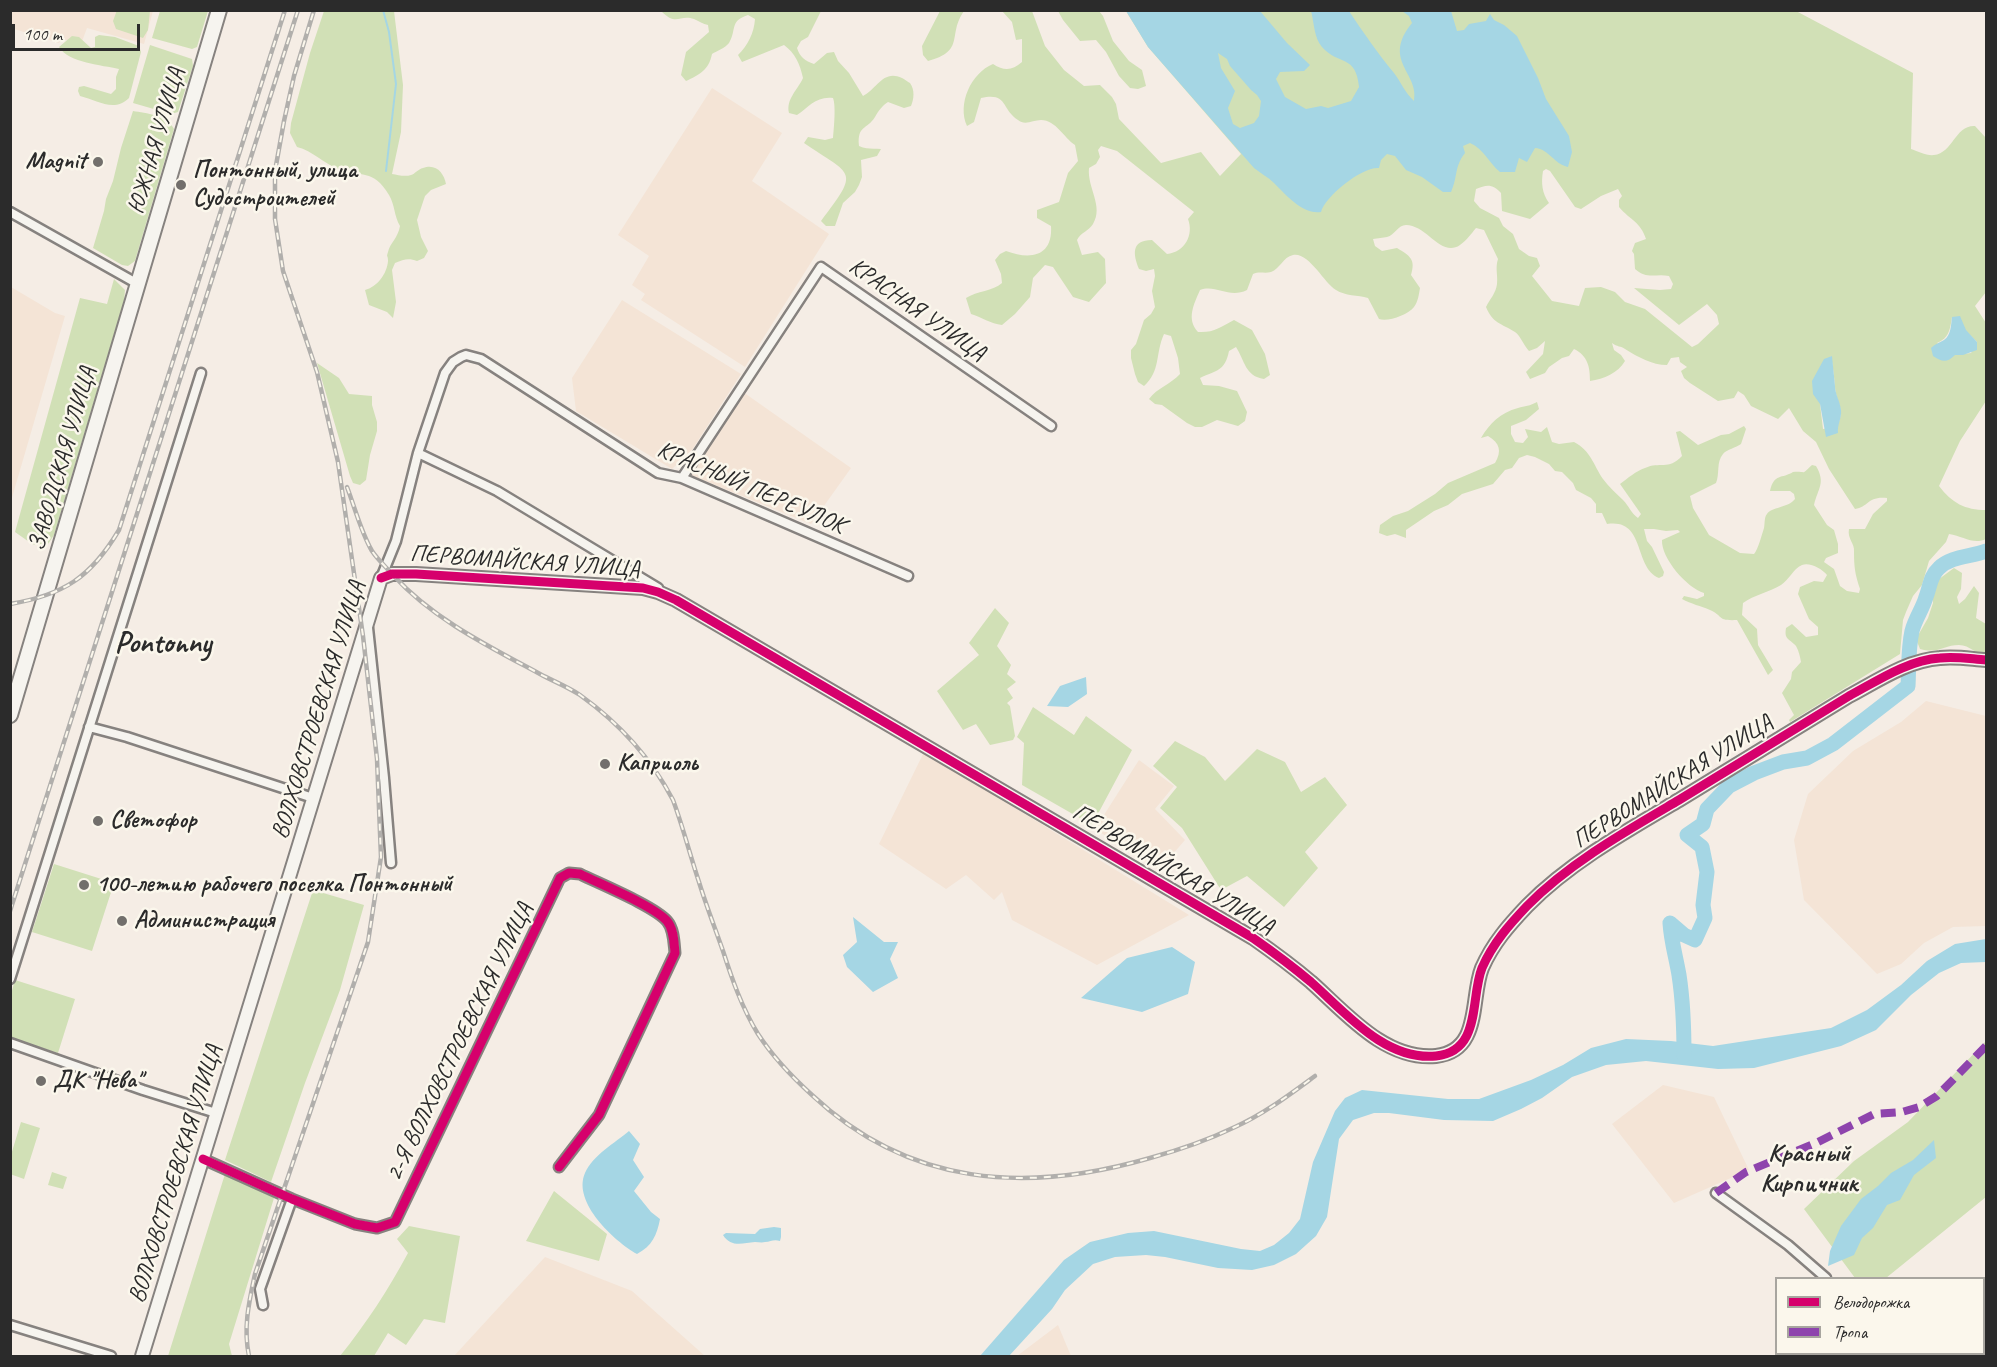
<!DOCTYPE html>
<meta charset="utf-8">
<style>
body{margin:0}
#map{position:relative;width:1997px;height:1367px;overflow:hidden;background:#f5ede5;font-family:Caveat,sans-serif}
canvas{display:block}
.frame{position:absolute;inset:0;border:12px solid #2b2b2b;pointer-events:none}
.legend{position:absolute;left:1775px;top:1277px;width:210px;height:78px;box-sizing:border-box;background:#fbf7ec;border:2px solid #a8a59f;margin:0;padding:8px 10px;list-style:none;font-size:18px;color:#2b2b2b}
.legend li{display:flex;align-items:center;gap:12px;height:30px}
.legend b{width:30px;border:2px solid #a8a59f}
.scale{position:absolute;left:12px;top:24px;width:128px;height:27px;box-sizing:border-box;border:3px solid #2b2b2b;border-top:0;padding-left:8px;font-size:18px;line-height:21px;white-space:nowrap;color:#2b2b2b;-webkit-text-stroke:4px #fbf7ec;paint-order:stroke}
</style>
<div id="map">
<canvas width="1997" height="1367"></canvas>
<div class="frame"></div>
<ul class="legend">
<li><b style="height:8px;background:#d6006c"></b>Велодорожка</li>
<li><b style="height:8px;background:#8e44ad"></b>Тропа</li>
</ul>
<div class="scale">100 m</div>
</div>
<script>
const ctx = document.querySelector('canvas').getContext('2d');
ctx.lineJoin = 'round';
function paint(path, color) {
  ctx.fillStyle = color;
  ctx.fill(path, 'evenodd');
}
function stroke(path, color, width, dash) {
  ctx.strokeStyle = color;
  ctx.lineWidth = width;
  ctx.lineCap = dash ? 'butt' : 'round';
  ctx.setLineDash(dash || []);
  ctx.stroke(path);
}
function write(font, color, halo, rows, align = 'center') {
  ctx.font = font + ' Caveat,sans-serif';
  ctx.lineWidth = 5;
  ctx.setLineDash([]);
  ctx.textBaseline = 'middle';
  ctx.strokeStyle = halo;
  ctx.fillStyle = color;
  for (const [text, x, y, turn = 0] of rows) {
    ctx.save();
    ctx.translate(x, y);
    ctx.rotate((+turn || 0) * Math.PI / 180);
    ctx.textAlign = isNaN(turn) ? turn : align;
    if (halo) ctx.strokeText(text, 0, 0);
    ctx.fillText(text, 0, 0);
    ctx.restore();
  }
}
paint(new Path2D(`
 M10 11H153L144 44 87 28 81 44 61 39 59 43 11 28Z
 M712 88 782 133 752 181 829 234 745 367 641 300 645 294 632 285 649 256 618 235Z
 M11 287 55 313 65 316 11 501Z
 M622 300 741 374 692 450 672 469 576 411 572 378Z
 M743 392 851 468 811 524 688 474Z
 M1926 701 1986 716V926L1953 927 1924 943 1901 964 1877 974 1804 900 1794 840 1808 794 1853 751 1901 722Z
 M924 752 1189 915 1097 965 1012 920 1002 892 994 900 966 875 946 889 879 844Z
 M1139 760 1174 786 1155 809 1185 840 1159 870 1095 829Z
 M1663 1085 1714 1097 1749 1170 1674 1203 1612 1124Z
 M545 1257 632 1291 705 1356H454Z
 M1058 1325 1071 1356H1017Z`), '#f4e4d6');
paint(new Path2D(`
 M117 10 150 11 148 30 143 38 116 29 113 21Z
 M160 11H208L197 47 192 49 152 38Z
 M324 11H394L403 85 401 132 392 174C398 175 405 177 411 175 415 174 418 169 423 168 436 163 444 173 446 184L431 190 425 196 417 220 421 237 428 251 424 258 417 261C409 258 404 259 395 263L392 270 396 302 393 318 387 312 369 305 365 290C377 287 387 274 388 261 388 254 386 258 388 252 390 243 398 238 400 226 394 216 395 205 389 195 373 168 361 178 338 169 323 163 313 151 297 147L290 133 291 123 310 53Z
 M661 11H821L808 37 801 41 797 48C800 57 805 61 814 64L827 53 834 52 838 61 849 73 863 96C877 89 883 69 902 78 904 79 908 82 910 83 915 90 914 99 911 106L904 108 888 102C882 106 879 110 875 117 867 130 857 125 859 146 867 150 873 148 881 149L877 156 861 160 862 177 859 185 855 192 843 203 835 226H826L821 221C861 169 852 176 804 143L808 137 825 140 833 138C834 127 836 106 833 98 816 96 809 107 797 115L789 113C786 99 797 91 803 78 800 64 795 53 784 45L742 62 738 55C748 45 754 33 755 19L748 15C729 21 737 30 729 43 725 48 717 51 712 54 709 70 699 75 686 81L681 75 686 52 709 32 708 25C703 24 699 21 694 19 679 14 677 27 661 11Z
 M940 11H964C947 35 966 51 928 61L923 55 922 46Z
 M1002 11H1032L1045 46 1064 70 1084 86 1100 85 1112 97 1116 104 1119 119 1161 163 1201 152 1220 176 1241 154 1148 47 1126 11H1796L1913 73 1911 149C1917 151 1927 156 1934 155 1953 153 1955 125 1975 126L1986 138V292L1975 306 1986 323V401L1960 441 1939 486C1952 503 1965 510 1986 510V539C1973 545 1963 536 1949 534L1946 542 1929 561 1922 585 1913 596 1906 612 1903 620 1900 654 1790 722 1789 720 1794 715 1782 693 1791 679 1792 672 1801 662C1800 657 1799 651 1796 646 1789 638 1784 640 1786 628L1792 624 1806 637 1818 635V627L1809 619 1798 594 1800 587 1814 581 1823 582 1827 575C1822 569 1810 562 1802 565 1793 569 1789 580 1781 585 1769 592 1754 595 1743 603L1742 615 1757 629 1758 645 1773 670 1768 675 1737 620C1716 621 1724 616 1710 610 1701 606 1691 604 1682 599L1684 596 1697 599 1704 596V593C1687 588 1661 558 1662 540L1680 532 1678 530 1666 531 1654 529H1644L1647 541 1652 547 1664 572 1663 576 1659 578C1633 567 1646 518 1607 524L1602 513H1596V504L1591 498 1576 490 1573 483 1562 472 1555 471 1549 464 1535 457 1527 455 1519 458 1512 468 1505 470 1493 484 1462 494 1448 505 1434 511 1406 530V538L1395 534 1387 536 1379 533 1380 525 1393 516 1408 511 1435 494 1448 483 1495 463C1502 451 1500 443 1488 436L1481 438C1490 423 1500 413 1518 408 1525 406 1530 406 1537 402L1539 409 1526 420 1511 426V434L1515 442 1523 443 1528 437 1525 429 1541 432 1547 427 1552 442 1559 444 1574 442C1591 451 1593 464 1603 479 1609 487 1616 493 1623 500 1629 506 1631 513 1638 518L1641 514 1620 484C1628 478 1636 471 1645 468 1660 461 1668 471 1682 456L1676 432 1680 431 1698 445 1721 435 1729 434 1744 426 1746 429 1741 444C1736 448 1727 449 1723 454 1716 462 1720 474 1716 483L1690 496 1693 508 1709 535 1740 553 1754 554C1758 550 1762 534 1764 528 1765 524 1764 517 1767 514 1771 507 1788 508 1795 499L1794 494 1790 491H1770C1774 473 1782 479 1793 472 1808 471 1800 476 1812 465L1816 466C1826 483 1818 488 1814 505L1827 525 1834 530 1838 544V553L1826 558 1824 562 1834 569 1840 586 1847 591 1859 593 1860 589C1855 574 1854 567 1854 552 1855 543 1847 539 1849 529H1865L1873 514 1887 501V498C1867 496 1869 507 1855 509L1829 469 1816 442 1803 431 1789 408 1778 419 1751 406 1744 395 1738 391 1734 398 1718 401 1690 383 1684 378 1681 371 1687 367 1680 362 1679 357 1671 358 1667 365C1652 365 1638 357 1625 349 1621 346 1617 347 1612 343L1614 350 1621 355 1625 361C1618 373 1604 379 1590 381 1590 367 1588 356 1574 349L1569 356 1562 358 1549 367 1545 373 1530 379 1526 372 1543 354 1545 341 1537 348 1529 351C1524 346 1520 335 1515 332 1501 323 1493 324 1486 307 1490 299 1496 293 1497 284 1498 275 1495 268 1498 259L1484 230 1476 228C1471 234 1466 241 1460 245 1441 258 1427 225 1406 225 1398 225 1395 235 1387 237 1383 238 1378 238 1373 239L1375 246 1382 251 1397 248C1410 256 1416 259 1411 275L1420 288C1419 294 1418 302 1414 307 1408 315 1388 322 1379 319L1368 298C1358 295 1345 296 1336 290 1324 283 1309 252 1293 255 1283 257 1280 269 1271 272 1264 274 1260 271 1253 274L1247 290C1229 299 1216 284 1200 290 1194 304 1186 319 1198 332 1214 333 1220 327 1234 320L1252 330 1265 354 1270 375 1264 379C1245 376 1245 361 1236 347L1229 351C1225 371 1217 370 1200 378L1203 385 1219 386 1237 391 1247 412 1245 421 1238 426 1217 420 1202 427H1195L1187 423 1162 405 1155 404 1149 399C1157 388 1171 384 1180 374L1178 358 1171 336 1164 334C1155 354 1161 371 1144 386L1138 382 1135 374 1131 358V350L1136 344 1144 320 1151 314 1155 307 1152 291 1155 276 1154 269 1146 271 1139 269C1133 254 1131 240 1152 240L1167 254C1185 252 1194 235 1188 219L1194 212 1117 151 1101 146 1098 150 1100 157 1096 164 1089 168C1087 188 1104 206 1093 224 1089 231 1081 232 1077 240L1082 255 1098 252 1105 259 1106 283 1089 302 1073 297 1053 267 1045 265 1033 278 1030 297 1015 314 1002 325C991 324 981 317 971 314L966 298C977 291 993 291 1002 283L1001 274 995 260 1000 254 1006 251C1030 260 1053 257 1051 226L1037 218V210L1059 202 1068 173 1078 161 1075 145C1064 138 1056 120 1041 120 1033 120 1025 126 1018 120 1001 109 1008 92 981 98L974 122 967 126C957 104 971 73 993 64 1004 71 1012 71 1022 62V39L1016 40 1012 22ZM1546 169 1550 171 1575 207 1581 209 1601 196 1618 189 1622 196 1619 200V207C1631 221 1640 221 1646 239L1635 243 1632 251 1634 254 1635 269C1647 280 1656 273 1669 276L1673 284 1671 289 1660 290 1634 288 1679 325 1707 304 1717 315 1719 324 1698 344 1692 347 1645 309 1625 302 1615 292 1601 287 1585 288 1579 306 1552 301 1532 276 1540 266 1537 258 1529 256 1519 249 1513 234 1503 226 1499 218 1480 208 1474 201 1476 189C1487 184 1493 184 1501 193L1502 211 1530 219 1549 203C1542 193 1541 183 1543 171ZM1952 317 1977 342 1971 353 1955 355 1937 343C1949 338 1950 330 1952 317ZM1831 356C1833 367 1834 376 1835 387 1836 403 1846 409 1837 426L1823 429 1820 404Z
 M1058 11H1099L1103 16 1113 41 1129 61 1142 70 1146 86 1138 89 1130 88 1119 76 1106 52 1096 40 1080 41 1063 20Z
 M99 35 115 37 139 46 141 52 129 98C114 113 97 100 80 96L78 91 79 87 84 86 111 94 116 89V77L119 69C102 65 69 63 59 47L72 36 79 37 91 48 95 47V37Z
 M150 45 192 59 193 66 178 112 171 114 133 103Z
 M133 111C146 113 167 115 174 129L135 261 128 266 122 265 93 248 104 211 106 199 113 181 121 148Z
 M114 279 125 290 124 301 54 535 46 547 32 544 15 532 80 298 107 304Z
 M317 363 339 378 349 394 372 396V405L377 422V431L370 455 366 480 360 485 353 483 350 476Z
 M1954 568 1962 573 1961 589 1957 597 1959 604 1965 599 1974 586 1979 593 1976 618 1986 624V655C1976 655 1970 645 1959 645 1944 645 1939 654 1920 649L1916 639 1928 618 1933 603 1932 589 1935 582Z
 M995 608 1009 623 997 646 1011 665 1007 674 1016 682 1007 689 1013 698 1007 703 1010 706 1015 736 1013 740 990 745 976 724 963 730 937 691 979 655 969 643Z
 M1033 707 1074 735 1086 716 1132 750 1092 825 1022 785 1024 743 1017 737Z
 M1175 741 1205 757 1225 781 1257 749 1285 762 1301 792 1325 777 1347 805 1305 852 1318 868 1284 907 1247 876 1221 890 1182 828 1160 808 1177 787 1153 766Z
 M54 864 114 883 92 951 32 932Z
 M313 890 364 905 340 990 305 1083 271 1182 225 1160Z
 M15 980 75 999 58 1053 11 1038V994Z
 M1986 1041V1197L1886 1278H1855L1804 1209 1854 1161 1908 1122Z
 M21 1122 40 1128 24 1179 10 1174 11 1155Z
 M52 1172 67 1177 63 1189 48 1185Z
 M225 1174 274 1198 229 1344 232 1356H168Z
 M554 1191 607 1234 599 1261 526 1241Z
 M409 1226 460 1236 445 1323 424 1319 406 1345 388 1333 374 1356H340C366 1324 388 1290 408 1253L397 1239Z`), '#d1e0b6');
paint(new Path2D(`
 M1126 11H1260L1287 43 1310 65 1304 71 1280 72 1276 79 1285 97 1306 109 1321 106 1328 108 1351 101 1359 87C1356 54 1339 66 1322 47 1314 38 1314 22 1311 11H1349C1363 32 1378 54 1394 73 1401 82 1405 93 1414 101 1420 73 1381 61 1412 23L1409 16 1402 11H1451L1457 31 1464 30 1469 24 1486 21 1490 14 1494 20 1504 25 1517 36 1538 78 1546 99 1569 136 1572 152 1568 167C1554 164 1549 149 1535 148L1527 162 1519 158 1515 172H1500C1488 162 1484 149 1470 143L1463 146 1465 153C1454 167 1458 177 1451 192H1443L1422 177 1406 170 1395 156 1387 154 1381 160 1379 168C1363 166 1325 196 1321 212 1303 215 1286 195 1274 183 1268 177 1260 173 1254 168L1148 47ZM1218 53 1227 59 1230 66 1251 90 1257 95 1261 101 1259 116 1254 123 1240 128 1233 124 1228 108 1235 91 1221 68Z
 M1960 316 1966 330 1977 342V350L1963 355H1955C1947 363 1942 362 1933 356L1931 348C1935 344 1939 343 1944 340 1951 335 1951 325 1952 317Z
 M1832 356C1833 366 1834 376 1835 386 1835 394 1840 401 1841 410 1842 418 1837 425 1838 433L1826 437 1820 404 1813 394 1812 381 1824 359Z
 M1086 677 1087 694 1068 707 1047 706 1060 686Z
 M853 917 884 942H898L890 959 898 978 873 992 847 967 843 955 857 942Z
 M1986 939V962L1961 963 1939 973 1911 995 1876 1030 1841 1046 1754 1068 1718 1069 1646 1061 1606 1065 1572 1077 1542 1098 1521 1109 1493 1121 1444 1120 1389 1113H1374L1353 1120 1339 1139 1327 1217 1316 1236 1296 1254 1274 1265 1252 1270 1218 1268 1165 1257 1146 1255 1115 1257 1093 1264 1065 1290 1052 1309 1009 1356H980L1064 1260 1090 1242 1128 1233 1154 1231 1241 1249 1260 1251 1274 1245 1289 1233 1300 1219 1313 1162 1335 1111 1345 1098 1362 1090 1448 1099H1479L1531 1080 1563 1065 1591 1048 1626 1039 1671 1041 1713 1046 1831 1028 1867 1010 1901 985 1927 961 1955 944Z
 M1172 947 1195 962 1188 994 1142 1012 1081 998 1127 958Z
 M629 1131 640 1144 633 1160 644 1177 634 1191 651 1212 660 1219C657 1235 652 1246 637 1254 614 1241 572 1202 585 1173 593 1155 615 1143 629 1131Z
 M1934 1140 1936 1158 1914 1175 1900 1200 1887 1205 1873 1228 1862 1238 1854 1255 1828 1266 1830 1251 1841 1226 1861 1199 1878 1186 1891 1173 1913 1160Z
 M774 1227 781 1228V1237L780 1241C773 1239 771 1242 765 1242 762 1243 758 1242 755 1242 743 1243 731 1248 723 1235L726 1233 755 1234 760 1229Z`), '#a5d6e4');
stroke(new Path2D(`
 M383 10 389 32 396 84 386 171`), '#a5d6e4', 2);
stroke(new Path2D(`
 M1684 1055C1684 1028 1683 1001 1679 975 1676 957 1671 941 1670 923L1684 935 1695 940 1705 918 1703 905 1707 872 1702 847 1687 835 1703 824 1707 809 1729 786 1754 773 1783 762 1807 758 1833 744 1908 686C1909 668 1908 649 1912 631 1915 619 1923 608 1926 597 1930 587 1930 576 1939 568 1951 556 1971 557 1986 551`), '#a5d6e4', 15);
const street = new Path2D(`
 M10 212 138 284
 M418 453 497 491 658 588
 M682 478 821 267 1051 426
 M381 578 396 541 418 453 445 373 453 362 461 357 466 355 481 359 658 473 682 478 908 576
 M368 628 384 778 391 863
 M89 727 127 737 313 798
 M10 979 201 373
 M10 1043 143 1090 216 1113
 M203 1159 292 1199 355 1224 377 1228 395 1222 560 878 569 873 580 874C600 884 654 906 667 921 674 929 674 943 675 953L599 1115 559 1167
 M1716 1193 1788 1245 1826 1278
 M263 1305 260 1289 292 1199
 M1984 1319 1986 1317
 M10 1325 111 1356
 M1879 1354 1881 1356
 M1909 1356 1915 1354`);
const secondary = new Path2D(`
 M142 1356 381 578 392 574H416L643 588 658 592 676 600 1253 938C1273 952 1292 966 1311 982 1345 1012 1385 1061 1436 1056 1482 1051 1470 998 1482 968 1493 943 1509 925 1527 906 1569 863 1628 830 1679 800 1736 765 1793 730 1849 696 1877 681 1908 660 1940 658 1955 656 1971 659 1986 660`);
const primary = new Path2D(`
 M10 715 219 10`);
stroke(street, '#86827f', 13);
stroke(secondary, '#86827f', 16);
stroke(primary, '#86827f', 18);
stroke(street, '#f6f4ef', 8);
stroke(secondary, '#f6f4ef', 12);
stroke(primary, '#f6f4ef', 14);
const rail = new Path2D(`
 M347 487C355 508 361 532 372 551 378 560 386 567 393 575 433 619 488 646 540 674 553 681 568 687 580 695 619 723 651 758 673 800 683 827 690 855 699 882 706 905 715 928 723 951 732 979 742 1008 758 1034 773 1057 791 1076 812 1095 909 1186 1026 1194 1150 1158 1179 1150 1208 1140 1235 1127 1264 1114 1289 1095 1315 1076
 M10 604C64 595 91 577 119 530L285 10
 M10 911 298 10
 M249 1356C243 1328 249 1302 255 1274L368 942 381 857 377 759 363 636 338 462 317 372 283 271 275 219V171L284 121 294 76 314 10`);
stroke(rail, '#b1afac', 4.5);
stroke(rail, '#fbf7ec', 2, [7]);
stroke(new Path2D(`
 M1716 1193 1746 1172 1816 1143 1874 1114 1902 1112 1919 1107 1937 1096 1986 1046`), '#8e44ad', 8, [15, 8]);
stroke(new Path2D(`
 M381 578 392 574H416L643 588 658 592 676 600 1253 938C1273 952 1292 966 1311 982 1345 1012 1385 1061 1436 1056 1482 1051 1470 998 1482 968 1493 943 1509 925 1527 906 1569 863 1628 830 1679 800 1736 765 1793 730 1849 696 1877 681 1908 660 1940 658 1955 656 1971 659 1986 660
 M203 1159 292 1199 355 1224 377 1228 395 1222 560 878 569 873 580 874C600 884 654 906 667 921 674 929 674 943 675 953L599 1115 559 1167`), '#d6006c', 9);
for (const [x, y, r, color] of [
 [98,162,6,"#726f6c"],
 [181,185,6,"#726f6c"],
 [605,764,6,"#726f6c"],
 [98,821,6,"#726f6c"],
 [84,885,6,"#726f6c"],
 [122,921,6,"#726f6c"],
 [41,1081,6,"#726f6c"]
]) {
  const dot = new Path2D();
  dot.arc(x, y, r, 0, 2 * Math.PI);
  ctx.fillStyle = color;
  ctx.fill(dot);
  stroke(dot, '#fbf7ec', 2);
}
write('24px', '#2b2b2b', '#fbf7ec', [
 ["ЮЖНАЯ УЛИЦА",157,141,-74],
 ["КРАСНАЯ УЛИЦА",917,310,35],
 ["ЗАВОДСКАЯ УЛИЦА",63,459,-74],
 ["КРАСНЫЙ ПЕРЕУЛОК",751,488,23],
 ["ПЕРВОМАЙСКАЯ УЛИЦА",525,562,4],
 ["ВОЛХОВСТРОЕВСКАЯ УЛИЦА",319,710,-73],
 ["ПЕРВОМАЙСКАЯ УЛИЦА",1673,782,-32],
 ["ПЕРВОМАЙСКАЯ УЛИЦА",1173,870,31],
 ["2-Я ВОЛХОВСТРОЕВСКАЯ УЛИЦА",460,1042,-64],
 ["ВОЛХОВСТРОЕВСКАЯ УЛИЦА",176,1174,-73]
]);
write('bold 24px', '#2b2b2b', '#fbf7ec', [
 ["Magnit",86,162,"right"],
 ["Понтонный, улица",193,171],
 ["Судостроителей",193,199],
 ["Каприоль",617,764],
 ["Светофор",110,821],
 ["100-летию рабочего поселка Понтонный",96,885],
 ["Администрация",134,921],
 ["ДК \"Нева\"",53,1081]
], 'left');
write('bold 26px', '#2b2b2b', '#fbf7ec', [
 ["Красный",1809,1154],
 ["Кирпичник",1809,1184]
]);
write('bold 30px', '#2b2b2b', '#fbf7ec', [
 ["Pontonny",163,644]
]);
</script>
